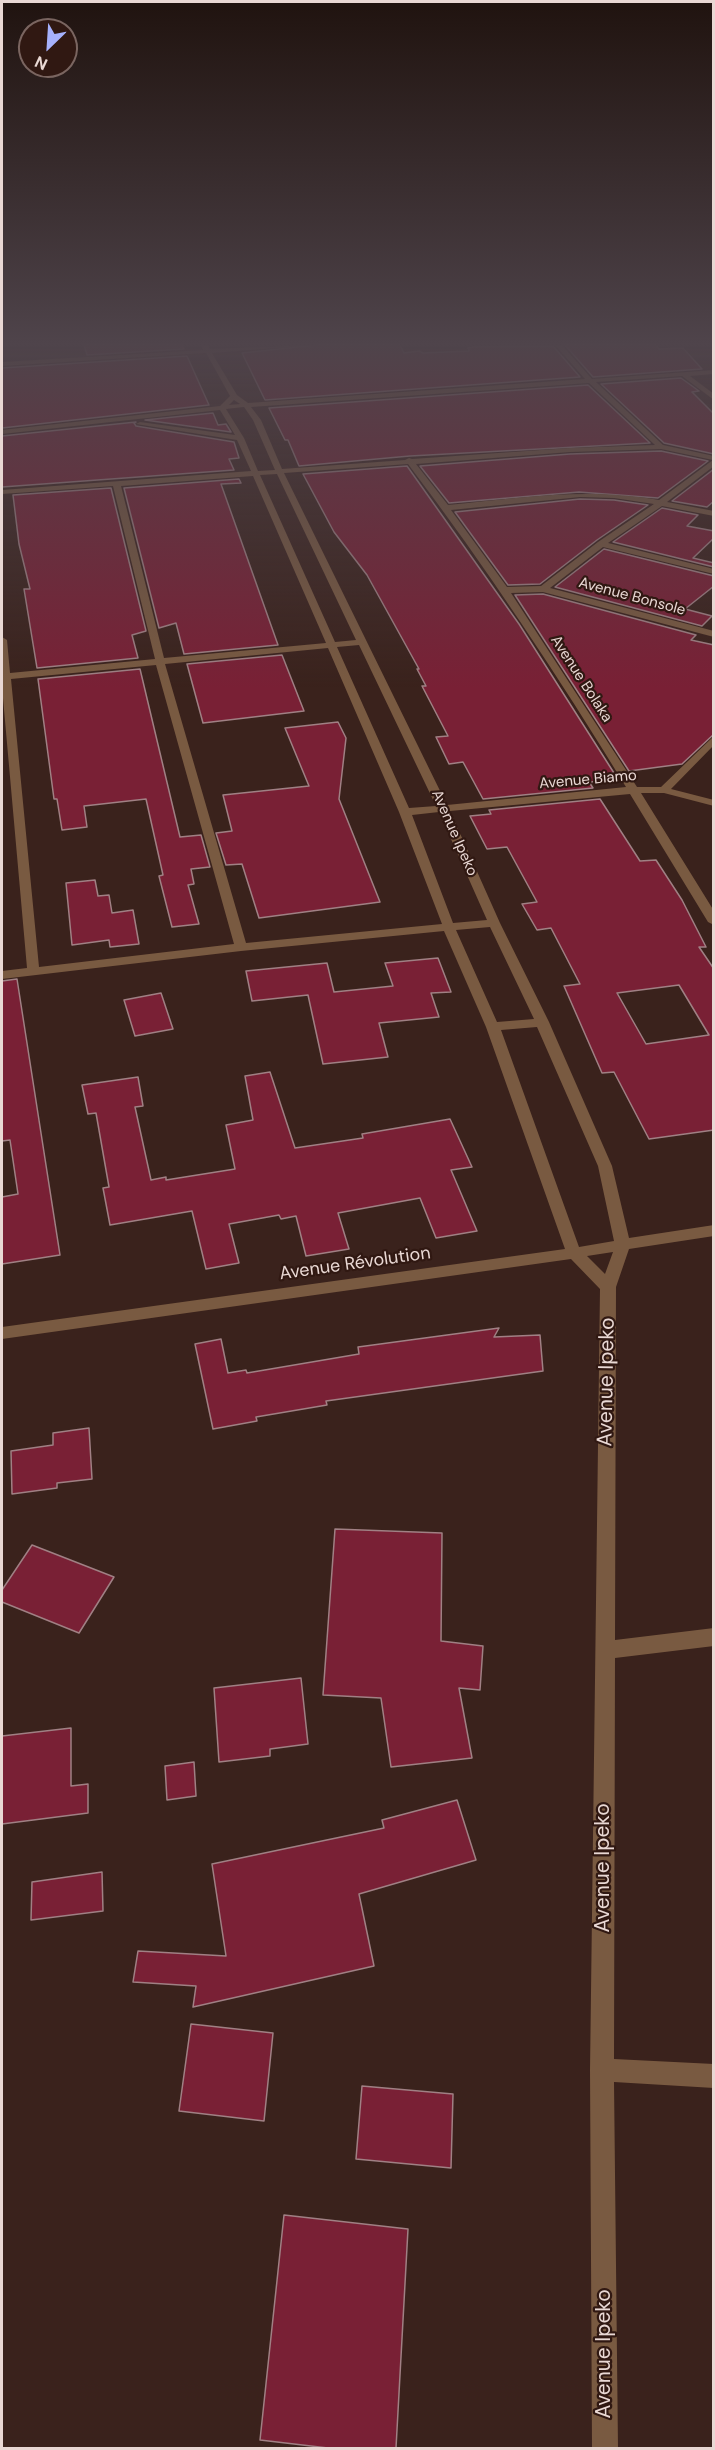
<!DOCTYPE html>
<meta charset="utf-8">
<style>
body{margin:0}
#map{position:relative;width:715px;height:2450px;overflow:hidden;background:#3a221c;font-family:"DM Sans",sans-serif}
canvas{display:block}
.frame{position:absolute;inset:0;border:3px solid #e9d8d4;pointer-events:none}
.north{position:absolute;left:18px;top:18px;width:60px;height:60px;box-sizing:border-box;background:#301812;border:2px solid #7a6560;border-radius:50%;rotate:205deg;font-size:16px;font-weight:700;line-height:24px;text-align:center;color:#e9d8d4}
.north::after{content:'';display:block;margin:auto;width:21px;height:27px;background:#a6b1fc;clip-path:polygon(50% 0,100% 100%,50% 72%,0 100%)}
</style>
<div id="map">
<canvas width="715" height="2450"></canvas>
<div class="frame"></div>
<div class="north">N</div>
</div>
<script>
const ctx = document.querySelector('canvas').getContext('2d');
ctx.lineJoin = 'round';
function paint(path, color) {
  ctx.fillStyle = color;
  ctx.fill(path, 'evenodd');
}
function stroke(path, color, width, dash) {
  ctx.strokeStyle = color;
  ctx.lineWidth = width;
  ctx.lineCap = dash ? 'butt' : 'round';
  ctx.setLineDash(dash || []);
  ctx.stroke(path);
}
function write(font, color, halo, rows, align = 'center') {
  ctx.font = font + ' "DM Sans",sans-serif';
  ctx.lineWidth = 4.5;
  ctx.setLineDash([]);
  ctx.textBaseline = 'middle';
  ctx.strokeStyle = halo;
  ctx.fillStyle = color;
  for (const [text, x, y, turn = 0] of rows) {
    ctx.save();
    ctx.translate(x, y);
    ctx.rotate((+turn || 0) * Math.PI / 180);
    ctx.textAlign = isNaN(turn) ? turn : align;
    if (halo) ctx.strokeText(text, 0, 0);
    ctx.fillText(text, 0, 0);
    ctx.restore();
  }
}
const building = new Path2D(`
 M84 345H182L184 349 87 355Z
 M316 345H400L404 353 419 351 423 353 469 351 468 348 474 347 553 346 580 377 265 400 242 353Z
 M565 345H656L659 349 683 348 702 369 593 377Z
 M187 356 209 405 2 428V368Z
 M681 378 699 391 692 392 714 414V454L664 443 601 384Z
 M588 385 650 443 410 456 299 466 288 440H285L269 408Z
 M213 413 218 425 226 424 231 432 145 420Z
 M136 422 134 423 136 426 234 442 239 458 229 459 234 470 2 487V436Z
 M661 451 708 461 658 498 579 492 449 503 420 466 570 454Z
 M407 466 519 624 614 773 599 775 603 781 589 782 593 788 483 799 463 762 449 764 436 737 448 736 422 686H426L417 669H419L367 575 334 532 303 474Z
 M714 469V501L707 507 672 501Z
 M239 479 241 483 221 484 278 645 184 654 176 623 159 628 124 488Z
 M111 488 146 631 132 635 138 658 37 668 24 589H30L19 544 13 495Z
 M580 499 614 500 648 505 597 540 540 584 508 585 455 512Z
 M662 508 698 515 687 526 714 531V538L693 558 714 563V567L613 542Z
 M604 549 714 576V586L685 609 712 616 702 626 555 587Z
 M543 594 696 635 691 640 714 645V734L682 764 629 771 515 595Z
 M282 655 304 711 203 723 187 664Z
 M140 669 180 837 201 835 210 867 191 869 194 884 188 885 199 924 172 927 159 876 163 875 146 799 84 806 87 827 62 830 57 799H54L38 679Z
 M338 722 346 738 339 799 380 902 259 918 242 864 226 865 216 833 232 831 223 795 309 786 285 728Z
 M600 799 640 861 656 860 682 900 706 947H699L714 969V1130L649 1139 614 1072 602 1073 564 986 580 984 551 928 537 930 522 904 537 902 507 847 487 849 470 816 491 814 489 810ZM679 985 709 1035 646 1044 617 993Z
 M95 880 98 896 109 895 112 913 133 910 139 944 110 947 109 940 72 945 66 883Z
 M438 958 451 992 431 993 439 1017 379 1023 388 1057 323 1064 308 995 252 1001 246 971 327 963 334 992 393 986 385 963Z
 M17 979 60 1255 2 1264V1197L18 1194 10 1140 2 1141V981Z
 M161 993 173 1029 135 1036 124 1000Z
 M270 1072 295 1148 363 1138 362 1134 450 1119 472 1167 451 1170 477 1231 436 1238 420 1198 338 1213 349 1249 306 1256 296 1216 281 1219 279 1215 229 1224 239 1263 206 1269 192 1211 110 1225 103 1188 109 1187 96 1113 88 1114 82 1085 138 1077 143 1106 135 1107 151 1180 166 1177V1180L235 1169 226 1125 253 1120 245 1076Z
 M499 1328 494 1337 540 1335 543 1371 326 1401 327 1405 256 1417 257 1421 213 1429 195 1344 221 1339 228 1373 246 1370 247 1373 359 1354 358 1347Z
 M89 1428 92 1479 57 1483V1488L12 1494 11 1451 53 1445V1433Z
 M335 1529 442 1533 441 1641 483 1646 480 1690 459 1688 472 1758 391 1767 381 1698 323 1695Z
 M32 1545 114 1577 79 1633 2 1602V1590Z
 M301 1678 308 1744 270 1749V1756L219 1762 214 1688Z
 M71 1728V1786L88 1784V1813L2 1824V1736Z
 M194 1762 196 1796 167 1800 165 1766Z
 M457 1800 476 1860 359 1894 374 1966 193 2007 196 1986 133 1982 138 1951 226 1956 212 1864 384 1828 382 1820Z
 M102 1872 103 1911 31 1920 32 1882Z
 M191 2024 273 2033 264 2121 179 2111Z
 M362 2086 453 2094 451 2168 356 2159Z
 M284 2215 408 2229 396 2448H328L260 2440Z`);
paint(building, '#792035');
stroke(building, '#a08084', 1.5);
paint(new Path2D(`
 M201 345H208L210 349 314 345 212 353 237 395 248 403 585 379 555 345H562L592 379 714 370V374L690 376 714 394V400L682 376 596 382 663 445 714 456V466L667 502 714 511V516L662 506 608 543 714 569V574L603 547 550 588 714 631V637L543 592 511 593 637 787H661L714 736V745L671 789 714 800V806L664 793H641L714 911V925L708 922 630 794 450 811 500 923 549 1022 612 1166 629 1238 714 1225V1236L629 1249 616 1287 615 1640 714 1628V1646L615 1658 614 2059 714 2064V2088L614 2082 618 2448H592L590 2070 600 1289 571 1259 2 1339V1327L565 1249 486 1027 444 931 241 951 2 979V971L27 968 2 687V637L7 640 10 673 155 659 113 486 2 494V490L251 471 237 440 136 424 140 422 235 435 220 410 2 434V430L220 406 230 396 206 353 2 366V362L203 350ZM589 383 655 445 570 448 412 459 409 458 405 460 282 469 261 420 251 407ZM234 400 240 404 229 405ZM244 407 253 420 275 470 258 471 244 438 226 409ZM661 449 713 460 659 500C587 487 520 498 448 505L416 464 570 452ZM408 464C487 568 558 676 626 787L447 805 284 473ZM277 474 356 640 335 642 260 475ZM253 476 326 643 164 658 121 486ZM580 497 614 498 654 504 598 542 541 586 507 587 451 510ZM359 645 436 806 409 808 337 647ZM328 648 399 812 442 924 246 943 165 664ZM156 665 234 944 39 967 11 679ZM439 812 487 920 453 923 412 815ZM490 927 534 1019 497 1022 456 930ZM537 1027 598 1166 614 1241 579 1247 501 1030ZM613 1252 605 1274 587 1256Z`), '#795a41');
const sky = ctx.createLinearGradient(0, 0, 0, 688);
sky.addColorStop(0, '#20130f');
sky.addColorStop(0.5, '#4f444b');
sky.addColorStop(1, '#4f444b00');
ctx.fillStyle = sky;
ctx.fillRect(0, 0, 715, 688);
write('15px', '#e9d8d4', '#301812', [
 ["Avenue Bonsole",632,597,15],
 ["Avenue Bolaka",581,679,57],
 ["Avenue Biamo",588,780,-5],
 ["Avenue Ipeko",454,833,66]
]);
write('18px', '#e9d8d4', '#301812', [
 ["Avenue Révolution",355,1264,-8]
]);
write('21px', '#e9d8d4', '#301812', [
 ["Avenue Ipeko",607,1382,-89],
 ["Avenue Ipeko",603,1868,-90],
 ["Avenue Ipeko",604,2354,-90]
]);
</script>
